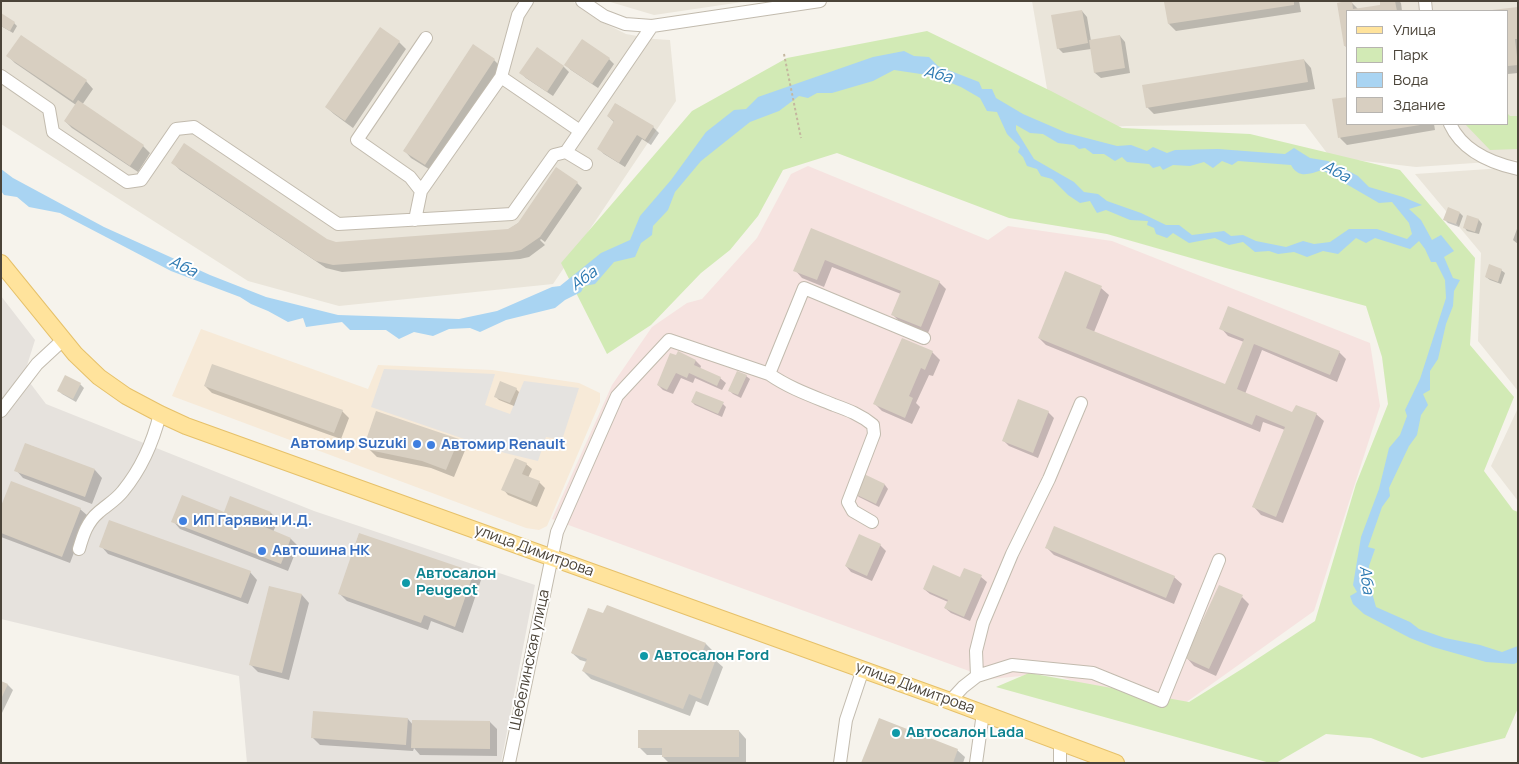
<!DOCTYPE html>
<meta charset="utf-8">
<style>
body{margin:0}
#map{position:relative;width:1519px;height:764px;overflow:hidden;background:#f6f3ec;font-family:Manrope,sans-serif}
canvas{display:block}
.frame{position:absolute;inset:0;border:2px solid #4b4439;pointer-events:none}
.legend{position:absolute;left:1346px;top:10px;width:162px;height:115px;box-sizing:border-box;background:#fff;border:1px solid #b7b4b0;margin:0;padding:6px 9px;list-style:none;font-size:15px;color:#4b4439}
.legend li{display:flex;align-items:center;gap:10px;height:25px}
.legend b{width:25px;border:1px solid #b7b4b0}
</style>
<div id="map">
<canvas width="1519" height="764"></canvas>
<div class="frame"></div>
<ul class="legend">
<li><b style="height:6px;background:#ffe39c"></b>Улица</li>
<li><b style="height:14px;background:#d2eab5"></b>Парк</li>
<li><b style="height:14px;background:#a9d4f2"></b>Вода</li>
<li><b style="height:14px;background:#d8cfc1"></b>Здание</li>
</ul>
</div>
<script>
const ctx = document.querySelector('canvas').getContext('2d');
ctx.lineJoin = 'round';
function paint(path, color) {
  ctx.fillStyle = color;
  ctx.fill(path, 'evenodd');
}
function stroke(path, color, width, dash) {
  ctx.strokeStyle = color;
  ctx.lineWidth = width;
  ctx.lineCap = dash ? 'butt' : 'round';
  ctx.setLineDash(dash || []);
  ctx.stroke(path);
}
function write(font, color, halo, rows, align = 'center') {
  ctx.font = font + ' Manrope,sans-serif';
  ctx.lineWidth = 4;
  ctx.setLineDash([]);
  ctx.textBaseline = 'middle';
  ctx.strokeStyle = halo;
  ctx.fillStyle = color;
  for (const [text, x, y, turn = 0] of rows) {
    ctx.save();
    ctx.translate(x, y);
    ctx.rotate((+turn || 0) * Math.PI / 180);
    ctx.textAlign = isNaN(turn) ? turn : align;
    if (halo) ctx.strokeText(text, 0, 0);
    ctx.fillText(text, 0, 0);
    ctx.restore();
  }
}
paint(new Path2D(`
 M1 1H572L604 23 626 34 654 39 670 40 676 101 553 284 339 306 248 281 1 124Z
 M607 1H749L654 15Z
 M1032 1H1518V160L1416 167 1330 157 1305 124 1127 126 1070 129 1052 118ZM1348 11H1508V124H1348Z
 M1518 167V391L1478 341 1481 253 1415 174Z
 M1518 408V501L1491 466Z`), '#eae5da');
paint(new Path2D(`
 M201 329 368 389 378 365 492 370 579 383 600 393V402L547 526 539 530 526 528 172 396Z`), '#f7ead8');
paint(new Path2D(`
 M1 296 35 340 24 375 46 404 314 511 535 585 501 763H247L239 676 1 619Z`), '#e6e2dd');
paint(new Path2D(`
 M808 166 988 240 1008 226 1112 241 1370 343 1380 406 1314 611 1167 716 1051 673 991 679 552 519 612 385 652 327 687 303 702 299 757 238 791 174Z`), '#f6e3e0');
paint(new Path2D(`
 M927 31 1051 91 1122 128 1250 134 1400 170 1475 258 1470 345 1514 397 1484 471 1513 510 1518 512V708L1505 738 1422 758 1371 738 1326 734 1276 763H1270L996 687 1029 673 1189 702 1245 667 1315 621 1356 484 1388 404 1382 357 1366 306 1226 268 1107 234 1009 218 837 153 783 170 758 216 730 250 701 273 651 325 607 354 561 263 692 111 787 58Z
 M1508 114 1510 116H1518V149L1490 150 1465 124H1508Z`), '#d2eab5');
paint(new Path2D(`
 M384 369 495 374 485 405 510 414 524 381 579 388 562 440 546 437 538 461 505 453 371 407Z`), '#e5e3e0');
paint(new Path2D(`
 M904 51 914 56 929 57 938 66 979 82 982 89H992L996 98 1023 114 1067 133 1117 146 1131 145 1147 151 1153 147 1167 153 1175 150 1218 149 1285 154 1294 148 1310 158 1328 161 1343 168 1358 176 1369 187 1403 197 1422 205 1409 209 1421 220 1432 240 1441 235 1454 251 1444 257 1453 278 1460 280 1454 291 1453 306 1446 324 1438 359 1430 371V390L1423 394 1428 405 1421 415 1417 435 1409 446 1389 488 1390 496 1382 507 1368 547 1375 549 1369 566 1371 589 1376 607 1410 622 1419 629 1445 638 1480 645 1502 652 1518 646V662L1514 664 1486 662 1433 647 1410 638 1364 614 1353 604 1350 596 1357 592 1353 585 1361 537 1379 489 1389 448 1400 435 1407 416 1405 410 1420 379 1446 298 1445 280 1436 262H1431L1425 249 1419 241 1410 249 1375 238 1366 243 1356 238 1338 254 1323 251 1307 257 1294 252 1278 254 1269 251 1255 252 1243 242 1229 245 1215 238 1189 243 1173 233 1167 238 1156 234 1154 228 1147 225 1148 221 1130 220 1106 210 1097 213 1090 201 1080 203 1068 195 1052 179 1041 176 1037 169 1027 166 1023 157 1018 152 1020 147 1007 134 997 112 987 111 980 98 961 87 934 76 894 70 873 81 832 93H817L808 98 799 96 779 111 750 122 701 161 675 192 668 210 653 226 652 235 641 243 635 257 614 262 595 284 584 286 581 292 565 300 555 308 506 320 480 332 470 328 449 329 433 336 414 332 399 339 386 330H350L342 322 306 327 303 318 288 322 268 311 251 304 240 297 171 271 60 213 29 207 17 197 4 195 1 191V169L13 178 104 227 210 275 266 297 338 315 459 319 497 311 552 287 560 286 601 253 630 240 640 216 671 180 706 132 734 110 746 109 758 97 873 57ZM1016 125 1030 133 1043 134 1058 143 1074 145 1079 149 1085 148 1093 154H1104L1115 161 1122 157 1127 162 1149 164 1153 168 1160 166 1163 170 1173 165 1190 166 1204 162 1213 168 1222 161 1232 165 1238 161 1291 165C1299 179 1309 174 1322 170L1379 203 1392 202 1409 223 1412 234 1407 239 1377 229H1349L1330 242 1314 244 1303 241 1286 247 1256 241 1243 235 1231 236 1224 231 1192 235 1179 225H1166L1141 213 1107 201 1098 194 1084 192 1074 182 1034 159 1016 130Z`), '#a9d4f2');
paint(new Path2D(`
 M1174 1H1299L1301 12 1176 31 1169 24Z
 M1381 1H1399L1401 3 1402 11H1348V48L1345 46 1338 4 1351 2 1359 10 1382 6Z
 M1518 8V73L1508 74V11H1492Z
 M1082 11 1087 17 1091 41 1120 36 1125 42 1130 73 1101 78 1095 73 1091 49 1063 53 1058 48Z
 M14 23 17 26 13 33 1 26Z
 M21 37 86 81 93 89 82 105 143 146 150 153 138 172 72 128 65 121 76 105 15 63 8 56Z
 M399 42 406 49 353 128 334 114 326 107Z
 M537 48 564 67 569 72 553 96 526 78 521 73Z
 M609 59 614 64 598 88 571 70 566 65Z
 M494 60 501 67 432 171 411 158 404 150Z
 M1304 60 1311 68 1315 89 1154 114 1147 107Z
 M616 104 653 127 659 133 651 145 642 139 625 167 604 154 599 149 614 122 608 116Z
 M1348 124H1434L1435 130 1347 145 1340 138Z
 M173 163 326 240 336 243 508 230 577 183 582 188 545 242 541 239 540 240 545 245 529 257 520 259 342 272 326 268 180 170Z
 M1460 213 1463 216 1459 227 1448 223 1445 220Z
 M1468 216 1479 220 1482 224 1479 234 1467 231 1464 227Z
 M1517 229H1518V244L1513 240Z
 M812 230 939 282 946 289 928 333 900 322 892 314 901 294 832 267 824 287 802 278 795 270Z
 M1501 270 1505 273 1501 284 1490 280 1486 277Z
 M1065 273 1101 288 1109 295 1094 332 1226 386 1244 342 1228 336 1221 328 1339 352 1346 359 1337 382 1262 350 1245 394 1292 414H1316L1324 421 1283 523 1261 515 1254 507 1285 430 1263 422 1260 432 1046 345 1039 338Z
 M903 339 932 352 940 360 933 376 929 375 916 403 920 407 912 424 882 411 875 404Z
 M677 356 696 361 701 366 700 369 720 378 726 383 722 390 695 378 693 383 681 378 673 394 663 390 658 385Z
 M746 376 750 379 741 398 733 394 730 391Z
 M80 384 84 388 76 402 62 394 58 390Z
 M205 386 342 411 349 418 341 439 212 393Z
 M516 389 519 392 514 406 499 400 495 396Z
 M692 402 723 404 726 407 722 417 695 405Z
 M1048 412 1054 418 1038 458 1009 446 1004 441Z
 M368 440H458L466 448 454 477 431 468 377 457 370 450 372 444Z
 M26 444 95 470 102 478 92 504 23 478 16 470Z
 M526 464 532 469 528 478 539 482 545 488 537 507 508 495 503 489Z
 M864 476 885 485 888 489 879 507 859 497 856 494Z
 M231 498 271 513 278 521 273 532 291 539 298 546 288 571 180 529 173 521 225 513Z
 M1 509H80L88 516 70 563 1 537Z
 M359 535 474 573 481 580 463 633 431 621 428 630 347 601 340 594Z
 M880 545 886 551 872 581 851 572 846 566Z
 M101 546 250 572 257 580 248 604 108 554Z
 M1047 548 1174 577 1182 584 1174 604 1054 555Z
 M965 569 981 577 987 582 970 621 951 613 945 608 948 602 930 594 924 589 961 579Z
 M270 587 302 595 309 603 289 680 258 672 250 664Z
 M1242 597 1249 604 1216 676 1194 666 1187 658Z
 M706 644 713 651 710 658 715 660 723 667 708 706 696 701 690 716 591 679 583 671 587 662 580 660 572 653Z
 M1 682 8 685 13 690 1 715Z
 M408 719 413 725 490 722 497 729V756L420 755 414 748 413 751 320 745 312 737Z
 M739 731 746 739V763H669L663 757V755H647L640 748Z
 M957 750 965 757 963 763H863Z`), '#0003');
paint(new Path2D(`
 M1166 1H1294V5L1168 24 1164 2Z
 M1346 1H1352L1353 9 1380 5V1H1395L1397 11H1348V46H1344L1337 3Z
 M1518 7V39H1515L1518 65 1508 66V11H1492V10Z
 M1082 10 1088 43 1057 49 1051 15Z
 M1 13 15 22 10 31 1 26Z
 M380 27 400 41 345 121 325 107Z
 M21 35 87 80 73 101 6 56Z
 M1120 35 1125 68 1094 73 1089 40Z
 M582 39 610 58 592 84 564 65Z
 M473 44 495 59 425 165 403 151Z
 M537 47 564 66 547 92 519 73Z
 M1304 59 1308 82 1146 108 1142 85Z
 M1348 97V124L1420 125 1338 138 1332 99Z
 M78 100 144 145 130 166 64 121Z
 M615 103 654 126 645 140 637 135 619 163 597 149 614 121 607 116Z
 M184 143 327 239 336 242 508 229 518 223 556 167 578 182 540 237 521 250 512 252 333 265 316 261 171 163Z
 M1448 207 1460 212 1456 224 1443 220Z
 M1467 215 1479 219 1475 232 1463 228Z
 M811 228 940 281 921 327 891 315 901 291 825 260 817 280 793 271Z
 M1489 264 1502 269 1498 282 1485 277Z
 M1065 271 1102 286 1086 328 1225 384 1244 339 1219 329 1228 306 1340 351 1330 375 1254 344 1237 389 1292 412 1296 405 1317 413 1276 517 1252 507 1285 427 1256 415 1252 425 1038 338Z
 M902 338 933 351 925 370 921 368 909 396 913 398 905 418 873 404Z
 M678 351 696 360 694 365 721 377 717 386 689 373 687 378 676 373 667 390 657 385 670 353 676 355Z
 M212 364 343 410 334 433 204 386Z
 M737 371 747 375 738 395 728 391Z
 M65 375 81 383 73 399 57 391Z
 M500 381 517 388 510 403 494 397Z
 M696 391 724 402 718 414 691 402Z
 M1018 399 1049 411 1033 453 1002 441Z
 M376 411 459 439 446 470 422 461 369 450 371 442 366 440Z
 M25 443 95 469 85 497 14 471Z
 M515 458 527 463 522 474 540 481 531 502 501 490Z
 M864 474 885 484 876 504 855 494Z
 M11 481 81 508 62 557 1 533V506Z
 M182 495 224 512 230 496 271 512 265 527 291 538 281 564 171 522Z
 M109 520 251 571 241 598 99 547Z
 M1054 526 1175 576 1166 598 1045 548Z
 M359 533 474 572 455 627 424 615 421 623 338 594Z
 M859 534 881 544 867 576 845 566Z
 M933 565 960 577 964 568 982 575 964 617 944 608 948 600 923 589Z
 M1219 585 1243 595 1209 669 1185 658Z
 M269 586 302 594 282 673 249 665Z
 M607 605 706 643 702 653 716 659 701 699 689 694 683 709 582 671 587 659 571 653 588 608 603 613Z
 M1 681 8 684 1 699Z
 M313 711 408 718 406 745 311 738Z
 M879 718 958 749 953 763H861Z
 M412 720 490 721V749L411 748Z
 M638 730H739V757H662V748H638Z`), '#d8cfc1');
const minor = new Path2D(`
 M582 1 604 16 625 24 652 26 820 1
 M1425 1 1426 11
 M1 76 49 109 53 132 127 182 141 180 176 129 194 127 338 224 512 214 554 155 566 152 586 164
 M501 77 580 131
 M1450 124C1462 150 1491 163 1518 169
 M566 152 652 26
 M421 191 410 177 357 140 426 38
 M415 220 421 191 501 77 518 15 527 1
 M769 374C789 388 812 396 834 405 848 410 861 415 873 425L874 434 848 502 853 511 872 522
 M1 411 37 364 64 339
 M79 549C83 535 87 522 99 512 107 505 116 500 123 491 141 469 153 442 160 414
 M977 676 976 651 983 623 1012 554 1049 479 1081 403
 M950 701 963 687 977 676 1012 665 1093 673 1162 701 1219 560
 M1060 741V763
 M509 763 557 532 617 396 669 340 769 374 804 288 924 338
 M840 763 846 720 863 669
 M976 763 983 713`);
const major = new Path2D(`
 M1 263 75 354 99 377 126 396 160 414 186 426 950 701 1116 763`);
stroke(minor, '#c2bbae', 14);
stroke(major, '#e6c16a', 18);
stroke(new Path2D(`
 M784 54 801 138`), '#c4b79f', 2, [2.5, 2.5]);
stroke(minor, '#fff', 12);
stroke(major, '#ffe39c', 16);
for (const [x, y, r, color] of [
 [417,444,5,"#3f7fe0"],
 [431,445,5,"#3f7fe0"],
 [183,521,5,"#3f7fe0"],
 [262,551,5,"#3f7fe0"],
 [406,583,5,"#0f9aa8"],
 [644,656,5,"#0f9aa8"],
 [896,733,5,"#0f9aa8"]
]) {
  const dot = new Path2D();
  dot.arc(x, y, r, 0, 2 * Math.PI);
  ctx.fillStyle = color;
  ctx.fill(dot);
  stroke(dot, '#fff', 2);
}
write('bold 15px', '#366cbe', '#fff', [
 ["Автомир Suzuki",407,444,"right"],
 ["Автомир Renault",441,445],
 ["ИП Гарявин И.Д.",193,521],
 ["Автошина НК",272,551]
], 'left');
write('15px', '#4b4439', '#fff', [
 ["улица Димитрова",534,551,20],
 ["Шебелинская улица",530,660,-78],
 ["улица Димитрова",915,688,20]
]);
write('bold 15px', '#0d838f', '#fff', [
 ["Автосалон",416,574],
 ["Peugeot",416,591],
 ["Автосалон Ford",654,656],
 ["Автосалон Lada",906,733]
], 'left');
write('italic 16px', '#2e7ab2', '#fff', [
 ["Аба",938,75,14],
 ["Аба",1336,172,28],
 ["Аба",183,267,26],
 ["Аба",584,279,-36],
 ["Аба",1366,580,83]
]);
</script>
